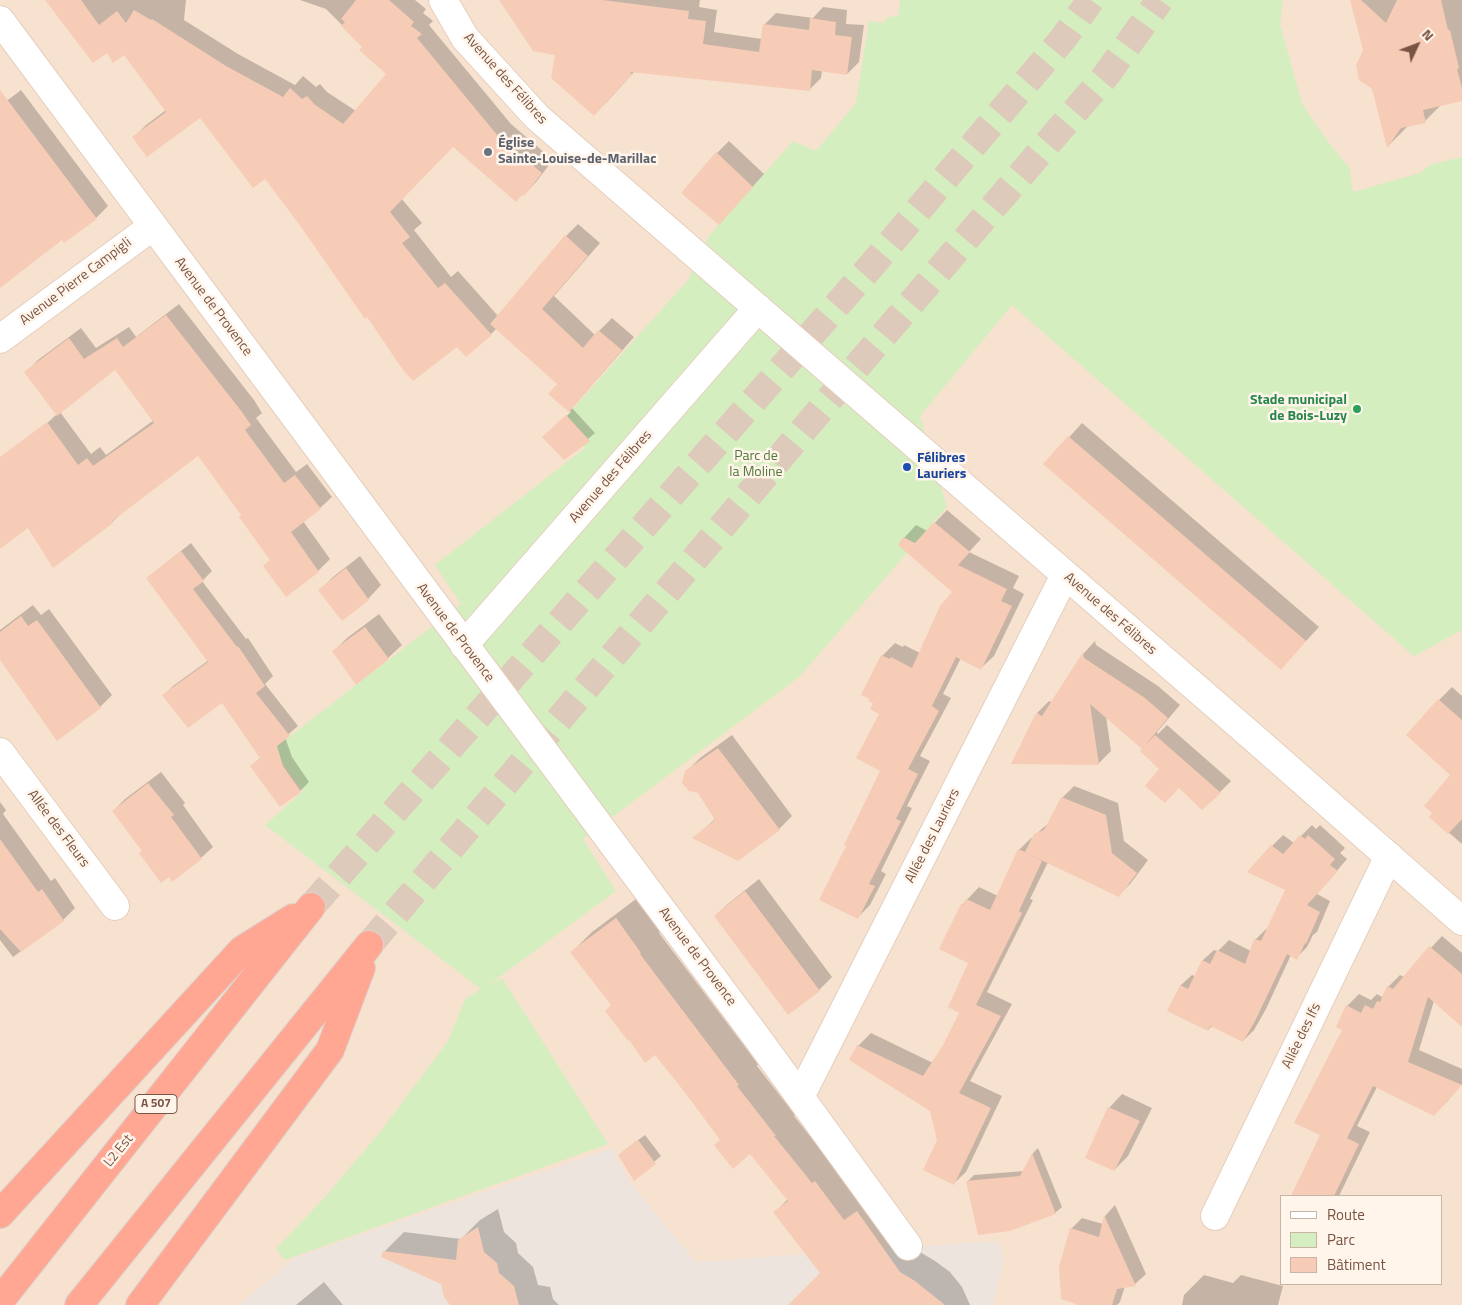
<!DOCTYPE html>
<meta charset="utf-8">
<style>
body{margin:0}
#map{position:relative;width:1462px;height:1305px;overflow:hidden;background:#fff1e1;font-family:"Titillium Web",sans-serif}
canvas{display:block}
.legend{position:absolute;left:1280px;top:1195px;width:162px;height:90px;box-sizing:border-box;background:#fff5ea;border:1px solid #c9b5a8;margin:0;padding:6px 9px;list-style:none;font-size:15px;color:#795445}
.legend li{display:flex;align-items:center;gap:10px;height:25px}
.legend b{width:25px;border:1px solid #c9b5a8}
.north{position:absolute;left:1392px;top:20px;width:50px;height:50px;-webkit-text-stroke:4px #fff5ea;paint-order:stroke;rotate:47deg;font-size:14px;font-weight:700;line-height:20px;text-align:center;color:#795445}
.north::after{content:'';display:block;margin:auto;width:18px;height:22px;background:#795445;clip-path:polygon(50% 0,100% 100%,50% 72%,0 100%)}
</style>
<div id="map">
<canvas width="1462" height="1305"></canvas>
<ul class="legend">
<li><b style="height:6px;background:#fff"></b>Route</li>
<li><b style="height:14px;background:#d5eebf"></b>Parc</li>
<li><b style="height:14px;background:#f7ccb6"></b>Bâtiment</li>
</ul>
<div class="north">N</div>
</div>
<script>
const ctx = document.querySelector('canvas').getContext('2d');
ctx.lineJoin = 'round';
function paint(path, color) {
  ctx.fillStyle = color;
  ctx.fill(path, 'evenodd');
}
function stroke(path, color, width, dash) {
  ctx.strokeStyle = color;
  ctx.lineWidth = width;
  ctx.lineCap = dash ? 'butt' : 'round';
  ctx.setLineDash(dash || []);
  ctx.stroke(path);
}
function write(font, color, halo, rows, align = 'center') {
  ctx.font = font + ' "Titillium Web",sans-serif';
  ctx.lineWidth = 5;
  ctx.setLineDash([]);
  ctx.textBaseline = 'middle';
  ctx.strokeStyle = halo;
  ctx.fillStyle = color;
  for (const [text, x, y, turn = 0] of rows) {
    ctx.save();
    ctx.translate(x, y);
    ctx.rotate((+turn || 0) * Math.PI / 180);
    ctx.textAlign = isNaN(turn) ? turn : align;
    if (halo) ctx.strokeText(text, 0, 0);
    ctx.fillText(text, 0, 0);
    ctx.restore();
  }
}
paint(new Path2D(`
 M0 0H1462V1305H0ZM1281 1196H1441V1284H1281Z`), '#f7e2cf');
paint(new Path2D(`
 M611 1148 631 1184 696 1262 997 1241 1004 1258 993 1305H239L294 1258Z`), '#ede4dd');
paint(new Path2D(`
 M900 0H1283L1280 24 1302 104 1329 143 1350 169 1353 192 1420 173 1430 165 1462 157V630L1414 656 1012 305 920 416 947 507 799 677 583 839 616 891 487 986 502 978 608 1144 285 1260 276 1249 325 1197 381 1131 448 1041 465 999 481 989 265 825 303 791 272 750 461 604 435 565 585 448 562 421 688 280 709 236 793 141 816 151 856 103 869 21 883 23 888 17 898 16Z`), '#d5eebf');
paint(new Path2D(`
 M46 0H186L184 20 238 54 295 85 303 76 316 87 320 84 327 92 356 111 388 74 364 47 326 9 300 0H415L426 9 423 13 433 21 429 25 511 124 553 160 536 182 524 195 453 145 401 198 422 223 414 230 451 277 458 271 498 316 566 236 578 224 600 243 554 296 595 335 612 318 634 337 572 408 595 433 564 459 544 437 571 412 550 394 558 384 497 328 491 334 458 345 367 316 265 177 200 116 134 137 146 125 166 110 124 53 107 51Z
 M507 0H700L699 7 717 10 714 32 762 39 764 25 776 13 813 18 823 7 847 10 846 24 864 25 859 62 847 74 822 70 821 78 809 90 635 71 606 103 556 54Z
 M1352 0H1462V100L1442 104 1425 121 1408 126 1388 146Z
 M21 90 108 206 96 218 62 239 0 286V106Z
 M729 141 764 174 719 224 717 153Z
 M179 304 254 400 262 413 256 418 296 472 307 464 332 497 320 508 303 521 330 559 318 571 286 595 271 560 243 515 198 454 123 512 112 522 29 526 0 548V465L13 455 57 414 26 372 38 360 81 328 96 348 129 327 136 337ZM115 368 154 420 106 455 100 447 91 454 60 412Z
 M1082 423 1319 627 1281 668 1045 464Z
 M947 510 981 539 969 552 1019 576 1013 588 1024 594 994 656 981 668 961 658 943 694 951 698 920 756 930 761 907 806 912 808 881 871 886 874 870 905 858 917 848 845 881 770 880 713 875 702 863 694 882 656 895 643 903 647 904 645 920 653 954 592 904 538 916 525 927 531Z
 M191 543 212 571 202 581 246 639 248 638 273 676 265 684 298 726 285 737 292 757 309 782 300 791 251 766 261 757 222 701 164 695 173 686 209 660 148 579 157 570Z
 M360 556 381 585 368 599 320 590 333 577Z
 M33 605 41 615 49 609 112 695 100 707 57 739 0 658V630Z
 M379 614 402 645 388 658 334 651 347 638Z
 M1095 641 1096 645 1158 686 1180 705 1157 732 1158 734 1167 725 1231 781 1220 792 1161 769 1148 745 1106 716 1111 751 1098 764 1037 713 1049 701 1052 702 1084 653Z
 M1452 687 1462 696V746L1439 700Z
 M732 735 792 816 779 829 694 838 715 819 687 771 700 758Z
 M1462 764V844L1431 817Z
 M161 772 185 803 183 805 213 847 201 858 143 851 113 811 125 799Z
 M1074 786 1118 803 1124 841 1148 860 1131 883 1119 895 1048 862 1030 899 1033 900 987 992 1012 1004 970 1081 1002 1096 966 1172 953 1184 939 1140 931 1110 851 1059 858 1046 871 1033 933 1063 944 1046 961 1012 970 962 962 905 979 887 998 896 1019 850 1031 838 1033 839 1035 835 1050 822 1062 798Z
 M0 802 6 810 3 814 51 881 55 878 75 908 63 920 13 957 0 940Z
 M1312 825 1316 829 1320 825 1345 848 1340 853 1347 859 1317 894 1330 901 1317 932 1313 935 1307 947 1296 958 1291 955 1266 1009 1254 1030 1243 1041 1212 1026 1208 1030 1169 1011 1181 985 1192 975 1195 976 1203 960 1214 950 1218 951 1229 940 1251 951 1255 940 1266 929H1268L1286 890 1272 846 1283 835 1294 843Z
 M759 879 832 977 819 990 788 1014 715 916 728 904Z
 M636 899 660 932 659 933 758 1064 757 1066 795 1115 794 1116 832 1164 920 1252 935 1261 950 1272 962 1287 970 1305H792L822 1273 775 1212 788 1199 750 1152 721 1140 656 1053 612 1005 572 952 592 932Z
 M1442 936 1462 953V1025L1434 1001 1419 1050 1462 1069V1084L1446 1103 1377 1087 1357 1126 1370 1132 1339 1196H1293L1322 1134 1347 1006 1359 994 1371 1000 1377 994 1382 997 1388 987 1400 975 1404 977Z
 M1122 1094 1152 1108 1128 1156 1114 1170 1109 1108Z
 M645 1135 661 1156 634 1179 619 1155 626 1149Z
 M1038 1148 1062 1207 1055 1213 967 1182 974 1175 1024 1171 1033 1153Z
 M1115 1205 1146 1274 1135 1284 1125 1286 1120 1302 1117 1305H1085L1071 1229 1082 1218 1103 1224 1105 1216Z
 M498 1209 504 1232 516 1243 518 1253 533 1267 538 1285 550 1287 553 1299 559 1305H458L442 1283 384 1252 404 1232 461 1239 480 1220Z
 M1204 1275 1233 1283 1241 1275 1283 1286 1278 1305H1182L1184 1295Z
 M324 1282 343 1305H296Z`), '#0003');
paint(new Path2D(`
 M45 0H81L99 25 117 11 126 23 134 10 151 20 152 19 226 66 283 97 290 88 302 99 307 96 314 104 343 124 386 74 359 50 362 47 341 26 345 22 341 19 356 0H389L414 22 411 26 422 34 417 38 498 136 542 173 524 196 522 195 516 202 453 147 390 212 410 237 402 243 438 288 445 283 492 335 466 357 457 347 413 381 403 370 367 317 365 319 299 224 265 179 253 188 200 118 147 157 132 137 166 112 124 55 113 63 107 53 93 63Z
 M499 0H602L689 11 688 19 706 21 703 44 759 52 763 24 809 30 810 18 836 22 835 35 852 37 847 75 812 70 810 91 630 72 632 74 594 116 551 78 555 55 533 51Z
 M1350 0H1361L1386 23 1397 0H1441L1448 30H1450L1459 68 1457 69 1462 88V101L1423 110 1426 123 1401 128 1387 148 1372 89 1359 80 1356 65 1363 50Z
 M0 90 97 219 64 243 62 240 0 288Z
 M716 152 753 187 719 225 681 193Z
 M565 235 588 256 542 309 583 348 598 330 622 350 569 412 548 394 557 384 490 324Z
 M166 315 242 412 251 425 245 430 284 483 295 475 321 509 291 532 319 572 286 597 263 566 270 560 239 517 241 515 198 456 112 521 113 523 53 568 28 528 0 549V457L47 422 78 465 87 458 93 466 154 423 115 370 57 416 24 372 69 338 84 359 117 338 123 347Z
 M566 415 590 441 564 460 542 437Z
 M1068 436 1306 641 1281 670 1043 464Z
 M934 522 970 552 958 565 1007 589 1001 601 1012 606 981 670 956 657 932 706 939 711 908 769 918 774 896 819 901 821 869 884 875 886 858 919 819 900 846 846 844 845 880 771 856 758 879 714 870 709 873 703 868 701 870 699 861 695 881 655 890 659 891 657 912 668 940 606 952 592 898 545 903 537 915 543Z
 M181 551 204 581 193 589 237 647 238 646 265 686 256 693 290 736 277 746 283 766 301 792 280 807 250 766 260 758 222 703 188 728 162 695 208 662 146 578Z
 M346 568 369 600 342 621 318 590Z
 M21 616 28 626 37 620 101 708 57 741 0 660V632Z
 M365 627 389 659 356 685 332 651Z
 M1083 652 1084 658 1145 698 1168 718 1142 749 1090 704 1099 765 1011 764 1036 713 1042 716Z
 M1438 699 1462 720V819L1448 834 1429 817 1432 813 1424 806 1450 775 1406 735Z
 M1155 735 1221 793 1202 810 1179 788 1165 803 1145 786 1159 769 1140 751Z
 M718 748 780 830 738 861 692 838 715 820 698 793 689 791 682 783 685 771Z
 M148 783 174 815 171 817 202 859 172 882 169 877 161 883 139 853 142 851 112 811Z
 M1061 797 1106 815 1112 853 1137 873 1119 897 1026 853 1042 861 1019 911 1022 913 976 1005 1001 1016 959 1093 991 1108 954 1185 923 1170 937 1140 930 1111 849 1060 857 1045 923 1076 943 1045 959 1013 948 1007 968 963 939 949 961 904 963 905 966 899 990 910 1018 849 1025 852 1034 834 1044 830Z
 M1300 835 1305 839 1308 835 1335 859 1330 865 1338 871 1307 905 1320 912 1306 944 1305 943 1297 960 1287 954 1255 1021 1243 1042 1210 1026 1208 1031 1167 1011 1180 985 1188 989 1202 960 1210 964 1217 950 1245 964 1254 939 1261 941 1285 890 1247 872 1271 845 1283 854Z
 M0 839 38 892 42 889 64 921 21 952 0 929Z
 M745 891 820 991 788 1015 714 916Z
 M616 918 641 953 640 954 739 1085 737 1086 776 1136H774L812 1183 815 1181 844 1220 857 1211 900 1272 915 1281 945 1305H788L820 1273 773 1212 788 1201 750 1154 733 1169 714 1145 720 1140 691 1100 655 1055 645 1063 629 1040 628 1041 605 1011 611 1005 570 952Z
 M1429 946 1462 974V1027L1428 997 1408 1062 1462 1085 1434 1116 1373 1086 1347 1138 1359 1144 1334 1196H1291L1320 1135 1294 1123 1342 1030 1336 1027 1346 1005 1361 1013 1365 1005 1373 1009 1377 1001 1380 1002 1387 986 1393 989Z
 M1108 1107 1140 1121 1114 1171 1085 1158Z
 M638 1140 656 1164 634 1181 618 1155Z
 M1032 1153 1056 1214 1010 1231 978 1235 966 1181 1020 1176Z
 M1104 1215 1136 1286 1117 1289 1112 1305H1078L1061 1299 1059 1267 1070 1228 1099 1237Z
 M478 1227 484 1252 497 1263 499 1273 514 1286 519 1305H450L444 1297 441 1284 381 1257 383 1251 456 1260 458 1240Z`), '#f7ccb6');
stroke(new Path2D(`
 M311 907 866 272 1062 40 1091 0
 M369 945 865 357 1107 74 1160 0`), '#decaba', 28, [28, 14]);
const street = new Path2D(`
 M443 0 465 38 537 117 1254 738 1462 921
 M0 20 758 1039 908 1246
 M0 339 153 226
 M464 645 758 308
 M0 752 115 906
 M800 1097 1065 575
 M1215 1216 1389 856`);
const highway = new Path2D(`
 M0 1214 242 950 293 918
 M0 1301 311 907
 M79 1305 369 945
 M140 1305 330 1050 361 968`);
stroke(street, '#e6cebe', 30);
stroke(highway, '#dcd3cf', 30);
stroke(street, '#fff', 28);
stroke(highway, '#ffa792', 28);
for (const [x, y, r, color] of [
 [488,152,5,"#6b7280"],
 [1357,409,5,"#2e9e5b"],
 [907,467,5,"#1a4fb4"]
]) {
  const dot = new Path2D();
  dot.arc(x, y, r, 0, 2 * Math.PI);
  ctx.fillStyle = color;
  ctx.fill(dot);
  stroke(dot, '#fff5ea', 2);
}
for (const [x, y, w] of [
 [156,1104,42]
]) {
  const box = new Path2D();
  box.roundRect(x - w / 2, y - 9.5, w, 19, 4);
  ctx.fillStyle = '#fff5ea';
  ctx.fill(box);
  stroke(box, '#795445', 1);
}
write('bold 12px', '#795445', null, [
 ["A 507",156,1104]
]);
write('14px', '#795445', '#fff5ea', [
 ["Avenue des Félibres",505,79,48],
 ["Avenue Pierre Campigli",76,282,-37],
 ["Avenue de Provence",213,307,53],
 ["Avenue des Félibres",611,477,-49],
 ["Avenue des Félibres",1110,614,41],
 ["Avenue de Provence",455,633,53],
 ["Allée des Fleurs",58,829,53],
 ["Allée des Lauriers",933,836,-63],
 ["Avenue de Provence",697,957,53],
 ["Allée des Ifs",1302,1036,-64],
 ["L2 Est",119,1151,-51]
]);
write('bold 14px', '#5b616d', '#fff5ea', [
 ["Église",498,144],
 ["Sainte-Louise-de-Marillac",498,160]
], 'left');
write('bold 14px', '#27864d', '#fff5ea', [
 ["Stade municipal",1347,401],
 ["de Bois-Luzy",1347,417]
], 'right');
write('14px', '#517a3a', '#fff5ea', [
 ["Parc de",756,457],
 ["la Moline",756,473]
]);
write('bold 14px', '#164399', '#fff5ea', [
 ["Félibres",917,459],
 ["Lauriers",917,475]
], 'left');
</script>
